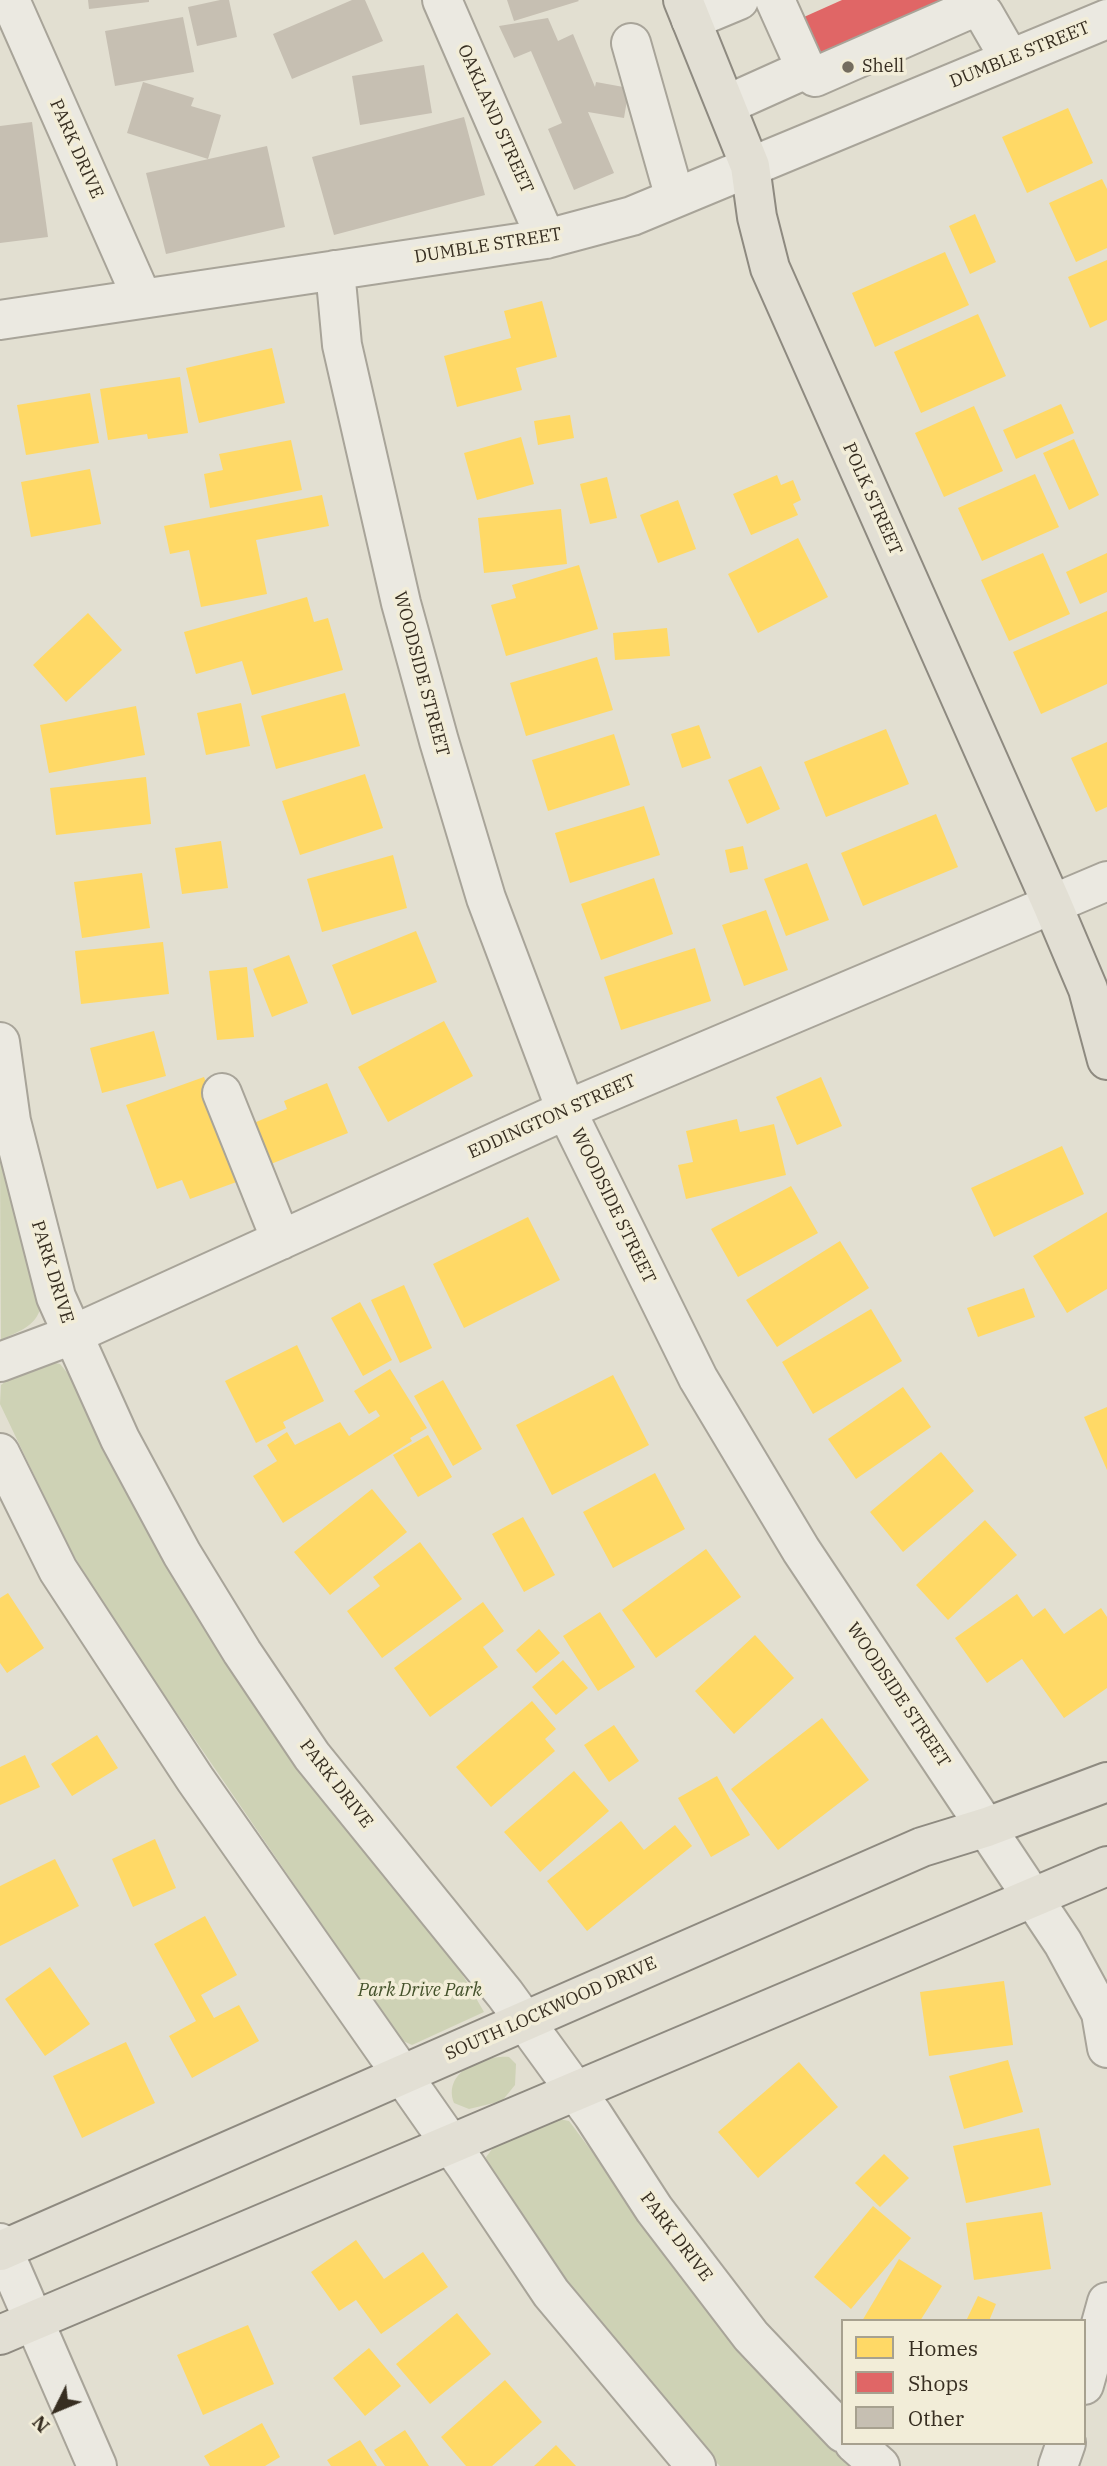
<!DOCTYPE html>
<style>
body{margin:0}
#map{position:relative;width:1107px;height:2466px;overflow:hidden;background:#e2dfd1;font-family:"IBM Plex Serif",serif}
canvas{display:block}
.legend{position:absolute;left:841px;top:2319px;width:245px;height:126px;box-sizing:border-box;background:#f2edd8;border:2px solid #a7a18f;margin:0;padding:9px 12px;list-style:none;font-size:21px;color:#372e21}
.legend li{display:flex;align-items:center;gap:14px;height:35px}
.legend b{width:35px;border:2px solid #a7a18f}
.north{position:absolute;left:21px;top:2375px;width:70px;height:70px;-webkit-text-stroke:5px #f2edd8;paint-order:stroke;rotate:227deg;font-size:19px;font-weight:700;line-height:28px;text-align:center;color:#372e21}
.north::after{content:'';display:block;margin:auto;width:24px;height:32px;background:#372e21;clip-path:polygon(50% 0,100% 100%,50% 72%,0 100%)}
</style>
<div id="map">
<canvas width="1107" height="2466"></canvas>
<ul class="legend">
<li><b style="height:19px;background:#ffd966"></b>Homes</li>
<li><b style="height:19px;background:#e06666"></b>Shops</li>
<li><b style="height:19px;background:#c6bfb2"></b>Other</li>
</ul>
<div class="north">N</div>
</div>
<script>
const ctx = document.querySelector('canvas').getContext('2d');
ctx.lineJoin = 'round';
function paint(path, color) {
  ctx.fillStyle = color;
  ctx.fill(path, 'evenodd');
}
function stroke(path, color, width, dash) {
  ctx.strokeStyle = color;
  ctx.lineWidth = width;
  ctx.lineCap = dash ? 'butt' : 'round';
  ctx.setLineDash(dash || []);
  ctx.stroke(path);
}
function write(font, color, halo, rows, align = 'center') {
  ctx.font = font + ' "IBM Plex Serif",serif';
  ctx.lineWidth = 7;
  ctx.setLineDash([]);
  ctx.textBaseline = 'middle';
  ctx.strokeStyle = halo;
  ctx.fillStyle = color;
  for (const [text, x, y, turn = 0] of rows) {
    ctx.save();
    ctx.translate(x, y);
    ctx.rotate((+turn || 0) * Math.PI / 180);
    ctx.textAlign = isNaN(turn) ? turn : align;
    if (halo) ctx.strokeText(text, 0, 0);
    ctx.fillText(text, 0, 0);
    ctx.restore();
  }
}
paint(new Path2D(`
 M0 1158 42 1302C38 1326 21 1330 1 1340Z
 M46 1361 60 1364 70 1376 100 1438 240 1675 461 1972 484 2012 412 2045 401 2040 124 1636 69 1548 0 1404 1 1385 11 1377Z
 M509 2057 516 2064 515 2085 502 2101 469 2109 454 2103C442 2071 485 2055 509 2057Z
 M559 2119 569 2121 638 2213 853 2466H720C629 2379 559 2272 488 2169L486 2157 493 2148Z`), '#ced2b5');
paint(new Path2D(`
 M1068 108 1093 163 1027 193 1002 137Z
 M1102 179 1107 189V248L1076 262 1049 203Z
 M975 214 996 262 970 274 949 226Z
 M945 252 969 305 875 347 852 293Z
 M1107 260V320L1090 328 1068 277Z
 M542 301 557 357 516 368 522 390 457 407 444 356 511 338 504 311Z
 M978 314 1006 376 921 413 894 352Z
 M272 348 285 403 199 423 186 368Z
 M180 377 188 433 148 439 147 434 108 440 100 389Z
 M90 393 99 443 26 455 17 405Z
 M1061 404 1074 433 1016 459 1003 430Z
 M974 406 1003 471 944 497 915 433Z
 M570 415 574 438 538 445 534 421Z
 M521 437 534 484 477 500 464 453Z
 M1074 439 1099 495 1069 510 1043 453Z
 M291 440 302 490 210 508 204 474 223 470 219 454Z
 M90 469 101 524 31 537 21 482Z
 M1035 474 1059 527 982 561 958 508Z
 M777 475 781 485 793 480 801 500 793 504 798 515 751 535 733 494Z
 M607 477 617 518 590 524 580 484Z
 M322 495 329 526 256 540 267 594 201 607 189 550 170 554 164 526Z
 M678 500 696 549 658 563 640 515Z
 M561 509 567 564 484 573 478 518Z
 M798 538 828 597 758 633 728 574Z
 M1043 553 1070 614 1009 641 981 580Z
 M1107 553V592L1080 604 1066 572Z
 M579 565 598 629 506 656 491 605 516 598 512 585Z
 M307 597 314 622 328 618 343 670 252 695 242 661 196 674 184 632Z
 M1107 611V684L1041 714 1013 652Z
 M88 613 122 650 66 702 33 665Z
 M667 628 670 656 615 660 613 633Z
 M597 657 613 710 526 736 510 683Z
 M345 693 360 746 276 769 261 716Z
 M241 703 250 746 206 755 197 713Z
 M136 706 145 755 49 773 40 725Z
 M699 725 711 758 682 768 671 734Z
 M886 729 909 784 826 817 804 762Z
 M614 734 630 785 548 811 532 760Z
 M1107 742V807L1096 812 1071 758Z
 M761 766 780 809 747 824 728 780Z
 M365 774 383 828 300 855 282 801Z
 M146 777 151 824 56 835 50 788Z
 M644 806 660 855 570 883 555 833Z
 M936 814 958 867 863 906 841 853Z
 M221 841 228 888 182 894 175 848Z
 M743 846 748 869 730 873 725 850Z
 M393 855 407 908 322 932 307 879Z
 M807 863 829 920 786 936 764 879Z
 M142 873 150 928 82 938 74 882Z
 M654 878 673 934 601 960 581 904Z
 M766 910 788 970 744 986 722 925Z
 M416 931 437 982 352 1015 332 965Z
 M163 942 169 994 81 1004 75 951Z
 M695 948 711 1001 621 1030 604 977Z
 M289 955 308 1003 272 1017 253 969Z
 M247 967 254 1037 217 1040 209 971Z
 M444 1021 473 1076 388 1122 358 1067Z
 M154 1031 166 1076 102 1093 90 1048Z
 M204 1077 242 1180 190 1199 182 1180 157 1189 126 1105Z
 M821 1077 842 1126 797 1145 776 1097Z
 M327 1083 348 1133 266 1166 249 1125 287 1109 284 1101Z
 M737 1119 740 1132 774 1124 786 1175 686 1199 678 1165 693 1162 686 1131Z
 M1062 1146 1084 1194 994 1237 971 1188Z
 M791 1186 818 1233 738 1277 711 1229Z
 M1107 1212V1289L1067 1313 1033 1256Z
 M528 1217 560 1280 464 1328 433 1264Z
 M840 1241 869 1288 777 1347 746 1300Z
 M404 1285 432 1348 400 1363 371 1300Z
 M1024 1288 1035 1317 978 1337 967 1308Z
 M360 1302 392 1360 363 1376 331 1318Z
 M871 1309 902 1361 813 1414 782 1362Z
 M297 1345 324 1401 283 1422 286 1428 256 1443 225 1381Z
 M390 1369 427 1428 410 1438 412 1441 283 1523 253 1476 277 1461 267 1445 287 1432 295 1445 340 1422 349 1436 380 1416 376 1410 369 1414 354 1391Z
 M613 1375 649 1445 552 1495 516 1425Z
 M443 1380 482 1449 453 1466 414 1396Z
 M903 1387 931 1427 856 1479 828 1439Z
 M1107 1407V1470L1084 1417Z
 M428 1435 452 1477 418 1497 393 1455Z
 M941 1452 974 1491 903 1552 870 1512Z
 M655 1473 685 1529 613 1568 583 1512Z
 M372 1489 407 1532 330 1595 294 1552Z
 M523 1517 555 1575 524 1592 492 1534Z
 M985 1520 1017 1555 948 1620 916 1585Z
 M420 1542 462 1599 382 1658 347 1611 380 1586 373 1577Z
 M706 1549 741 1597 656 1658 622 1610Z
 M8 1593 44 1648 7 1673 0 1663V1598Z
 M1017 1594 1033 1617 1045 1608 1064 1634 1101 1608 1107 1617V1688L1064 1718 1022 1659 987 1683 955 1638Z
 M483 1602 504 1631 483 1647 498 1667 430 1717 394 1668Z
 M600 1612 635 1667 598 1691 563 1636Z
 M539 1629 560 1653 536 1673 516 1650Z
 M755 1635 794 1678 734 1734 695 1691Z
 M563 1660 588 1688 556 1715 532 1687Z
 M532 1701 556 1729 545 1739 555 1751 491 1807 456 1767Z
 M822 1718 869 1780 778 1850 731 1789Z
 M614 1725 639 1761 609 1782 584 1745Z
 M97 1735 118 1768 72 1796 51 1764Z
 M25 1755 40 1787 0 1805V1767Z
 M574 1771 609 1811 540 1872 504 1832Z
 M717 1776 750 1835 711 1857 678 1798Z
 M621 1821 644 1850 675 1825 692 1846 587 1931 547 1881Z
 M155 1839 176 1888 133 1907 112 1859Z
 M55 1859 79 1906 0 1946V1886Z
 M205 1916 237 1975 201 1995 214 2018 239 2005 259 2041 192 2078 169 2036 196 2021 154 1944Z
 M50 1967 90 2024 45 2056 5 1999Z
 M1004 1981 1013 2045 929 2056 920 1992Z
 M126 2042 155 2103 82 2138 53 2076Z
 M1008 2060 1023 2112 964 2129 949 2076Z
 M799 2062 838 2107 758 2178 718 2132Z
 M1039 2128 1051 2185 966 2203 953 2146Z
 M884 2154 909 2178 880 2207 855 2183Z
 M873 2206 911 2238 851 2309 814 2277Z
 M1042 2212 1051 2269 974 2280 966 2223Z
 M356 2240 384 2279 423 2252 448 2287 381 2334 356 2300 339 2311 311 2272Z
 M899 2259 942 2286 920 2321H862Z
 M978 2296 996 2304 989 2321H966Z
 M457 2313 491 2354 430 2404 396 2364Z
 M248 2325 274 2384 203 2415 177 2355Z
 M369 2348 401 2386 365 2416 333 2378Z
 M505 2380 542 2422 492 2466H466L441 2437Z
 M262 2423 280 2457 265 2466H210L204 2456Z
 M405 2430 429 2466H385L374 2450Z
 M360 2440 377 2466H331L327 2460Z
 M556 2445 576 2466H534Z`), '#ffd966');
paint(new Path2D(`
 M842 0H956L813 62 795 21Z`), '#e06666');
paint(new Path2D(`
 M88 0H149V2L89 9Z
 M220 0H229L237 37 197 46 188 7Z
 M352 0H365L383 41 292 79 273 34Z
 M507 0H578L579 1 514 21Z
 M183 17 194 72 115 86 105 31Z
 M548 18 558 41 573 34 595 87 596 82 629 88 624 118 588 112 614 173 574 190 548 129 562 123 531 51 514 58 499 26Z
 M424 65 432 113 360 125 352 76Z
 M143 82 194 98 191 106 221 115 208 159 127 133Z
 M464 117 485 195 334 235 312 157Z
 M32 122 48 237 0 243V126Z
 M267 146 285 227 166 254 146 173Z`), '#c6bfb2');
const minor = new Path2D(`
 M10 0 142 298
 M442 0 546 239
 M775 0 806 69 815 77 970 9 984 14 1010 59
 M691 20 739 0
 M631 43 675 198
 M726 105 806 69
 M335 270 342 345 401 603 439 741 486 898 566 1110 698 1378 801 1550 1063 1943 1101 2013 1107 2048
 M0 320 546 239 632 216 1107 19
 M0 1042 11 1121 56 1297 120 1439 182 1554 242 1652 312 1756 505 1994 593 2115 654 2209 751 2336 843 2433
 M222 1093 281 1240
 M0 1362 72 1335 566 1110 1107 881
 M0 1453 58 1570 195 1779 466 2166 551 2293 696 2466
 M0 2243 97 2466
 M1084 2385 1107 2302
 M854 2443 880 2466
 M1058 2466 1066 2443`);
const major = new Path2D(`
 M683 0 750 166 757 217 770 268 1052 904 1088 989 1107 1060
 M0 2251C308 2118 614 1980 922 1847L987 1827 1107 1782
 M0 2335 1107 1866`);
stroke(minor, '#a8a499', 42);
stroke(major, '#8e8a80', 42);
stroke(minor, '#ebe9e1', 38);
stroke(major, '#e2dfd4', 38);
for (const [x, y, r, color] of [
 [848,67,7,"#736c5f"]
]) {
  const dot = new Path2D();
  dot.arc(x, y, r, 0, 2 * Math.PI);
  ctx.fillStyle = color;
  ctx.fill(dot);
  stroke(dot, '#f2edd8', 2.5);
}
write('18px', '#372e21', '#f2edd8', [
 ["DUMBLE STREET",1020,55,-22],
 ["OAKLAND STREET",495,119,66],
 ["PARK DRIVE",76,149,66],
 ["DUMBLE STREET",488,246,-9],
 ["POLK STREET",872,499,66],
 ["WOODSIDE STREET",421,674,75],
 ["EDDINGTON STREET",552,1117,-24],
 ["WOODSIDE STREET",613,1206,64],
 ["PARK DRIVE",52,1272,73],
 ["WOODSIDE STREET",898,1695,56],
 ["PARK DRIVE",336,1784,52],
 ["SOUTH LOCKWOOD DRIVE",551,2009,-24],
 ["PARK DRIVE",676,2237,53]
]);
write('18px', '#372e21', '#f2edd8', [
 ["Shell",862,67]
], 'left');
write('italic 18px', '#43512a', '#f2edd8', [
 ["Park Drive Park",420,1991]
]);
</script>
